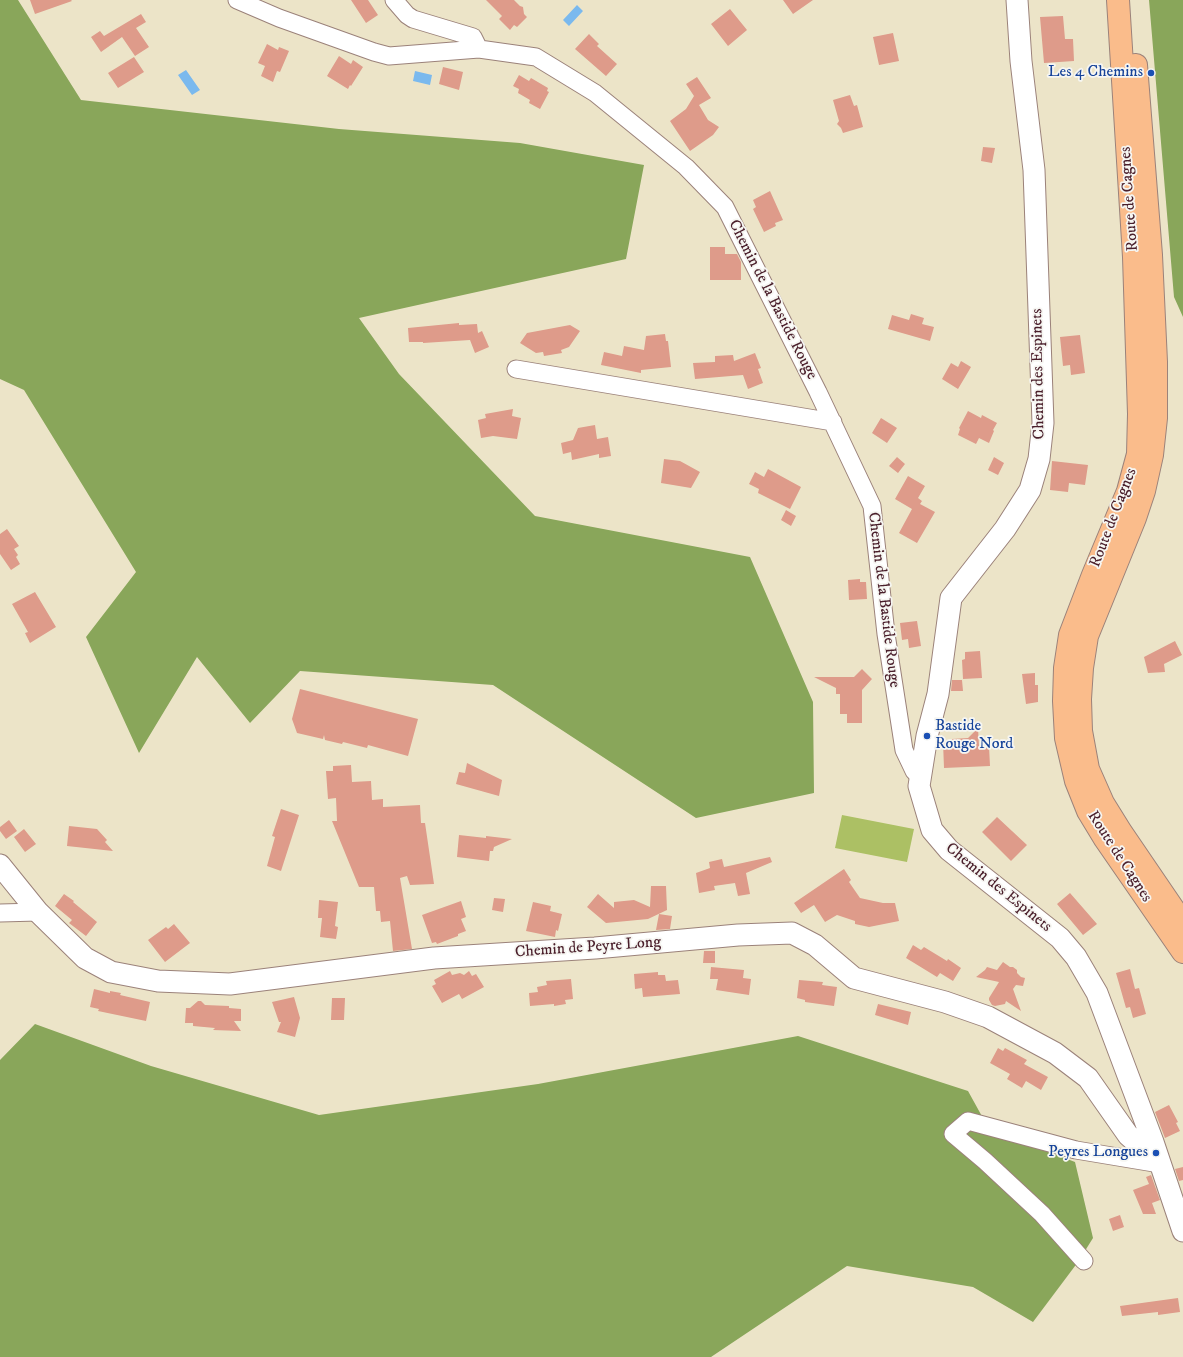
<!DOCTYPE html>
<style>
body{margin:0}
canvas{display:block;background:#ece4c8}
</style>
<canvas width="1183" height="1357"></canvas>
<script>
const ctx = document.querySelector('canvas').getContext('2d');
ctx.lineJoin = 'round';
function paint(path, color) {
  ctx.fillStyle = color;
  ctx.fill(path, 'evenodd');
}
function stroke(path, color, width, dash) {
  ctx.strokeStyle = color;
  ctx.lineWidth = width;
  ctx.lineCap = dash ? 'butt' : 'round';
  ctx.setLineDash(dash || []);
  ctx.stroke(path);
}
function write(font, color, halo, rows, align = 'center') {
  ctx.font = font + ' "IM FELL DW Pica",serif';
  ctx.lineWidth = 3.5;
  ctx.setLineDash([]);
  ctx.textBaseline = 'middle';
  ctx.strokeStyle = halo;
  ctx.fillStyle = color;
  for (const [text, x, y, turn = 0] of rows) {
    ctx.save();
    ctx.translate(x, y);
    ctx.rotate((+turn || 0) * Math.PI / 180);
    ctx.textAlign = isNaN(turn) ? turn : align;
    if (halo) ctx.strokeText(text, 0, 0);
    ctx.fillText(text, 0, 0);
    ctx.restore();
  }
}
paint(new Path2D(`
 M842 815 914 829 907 862 835 848Z`), '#acc064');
paint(new Path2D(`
 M0 0H18L81 100 339 129 520 143 644 165 626 259 359 318 399 374 535 516 750 557 813 702 814 793 696 818 493 685 300 671 250 723 197 657 139 753 86 637 136 572 24 390 0 379Z
 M1149 0H1183V317L1174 297Z
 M35 1024 151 1066 319 1115 538 1084 798 1036 968 1091 989 1129 1075 1162 1093 1238 1078 1262 1033 1322 973 1287 847 1266 711 1357H0V1060Z`), '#89a65a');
paint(new Path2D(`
 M577 5 583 11 569 26 563 20Z
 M186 70 200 90 192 95 178 75Z
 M415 71 432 75 430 85 413 81Z`), '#7ab9ee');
paint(new Path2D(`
 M30 0H71L72 1 35 14Z
 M351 0H368L378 15 366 23Z
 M486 0H514L520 6 523 7 524 14 527 17 517 27 514 25 510 30 499 19 502 16Z
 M783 0H813L793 14Z
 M730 9 747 30 728 46 711 24Z
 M141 14 146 22 136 28 149 47 135 56 122 37 101 52 91 37 100 31 104 36Z
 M1063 16 1065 39H1073L1074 61 1044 63 1040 17Z
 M893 33 899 61 879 65 873 37Z
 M589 34 599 44 597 46 617 64 606 76 575 49Z
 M267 44 278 50 279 47 289 51 280 72 277 71 273 82 261 76 265 66 258 63Z
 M339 56 351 64 353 60 363 67 351 86 350 85 348 89 327 76Z
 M134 57 144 72 118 88 108 73Z
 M443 67 463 72 459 90 439 84Z
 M519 75 529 81 531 78 548 88 547 91 549 92 540 109 529 103 530 100 518 93 519 89 513 86Z
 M697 77 711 98 699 105 708 120 719 127 713 135 690 151 670 121 686 109 694 96 686 84Z
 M850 95 854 106 857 105 863 127 843 133 841 128 837 124 839 121 833 100Z
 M983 147 995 148 992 163 981 161Z
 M770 191 783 220 775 223 776 226 764 232 753 209 756 207 753 200Z
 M710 247H725V254H737L741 262V280H710Z
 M911 314 924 318 922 324 934 327 930 341 888 329 892 315 909 320Z
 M459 323V325L477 324 478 333 482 331 489 347 475 353 470 340 423 343V342H409L408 328Z
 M570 325 580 331 569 347 561 350 562 353 544 356 543 352 536 353 520 343 527 333Z
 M665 334 666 341H668L671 367 641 370V373L601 365 604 352 622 356 624 346 644 350 646 336Z
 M1080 335 1085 373 1071 375 1070 365 1063 366 1060 337Z
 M755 353 761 368 758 369 763 383 748 389 743 375 695 379 693 363 715 362V356L733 355 734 361Z
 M961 361 971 367 958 389 942 379 951 363 958 367Z
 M513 409 512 416 521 418 517 439 493 436 481 438 478 420 486 418 485 414Z
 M968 411 981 418 982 415 997 423 993 430 994 431 989 443 979 438 976 444 958 435 960 429 959 428Z
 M881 418 897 428 887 443 872 433Z
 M595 425 597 439 608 437 611 456 599 458V454L572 460 571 452 563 454 561 443 573 440 578 428Z
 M897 457 905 464 898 473 889 466Z
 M994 457 1004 463 998 475 988 470Z
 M664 459 680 461 700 472 691 488 661 483Z
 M1052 461 1088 465 1085 485 1069 483 1068 492 1050 490Z
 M768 469 801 487 790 509 758 493 759 489 749 484 755 472 764 477Z
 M908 476 925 486 918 498 922 501 920 504 935 512 917 543 899 533 912 509 895 499Z
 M786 510 796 516 791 526 781 520Z
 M7 529 19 546 14 549 18 555 16 557 20 564 11 570 0 554V534Z
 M860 579V582H866L867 599 849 600 848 580Z
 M35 592 56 627 30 643 25 633 28 632 12 604Z
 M917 621 921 646 909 648 908 639 902 640 900 623Z
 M1175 641 1182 655 1164 664 1165 672 1148 673 1144 657Z
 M980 651 982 678 963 679 962 660 965 659V652Z
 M862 669 872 679 862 690V723H847V714H840V694H836V688L814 677H854Z
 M1035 673V685H1038V702L1026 704 1022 674Z
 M952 680H962L963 691H951Z
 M300 689 418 719 408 756 368 745 367 748 343 742 342 744 325 740 324 735 323 739 297 733 292 719Z
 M978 728 979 746H989L990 766 944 768 943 742H952V739L968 738Z
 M467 763 502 780 499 796 456 784 459 772 465 773Z
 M351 765 352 782 371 781 372 800 383 799V807L420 805 421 823H425L434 884 410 885 407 876 400 878 412 949 393 951 390 921 381 922 380 911H376L374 887H359L332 821H337L336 798 328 799 326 771H333V766Z
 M281 809 299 815 281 871 267 866 275 837 272 836Z
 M997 817 1027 845 1011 861 982 832Z
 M9 820 17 831 6 839 0 831V827Z
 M69 826 97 829 107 840 105 842 113 851 67 846Z
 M24 829 36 844 25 852 14 837Z
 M459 835 486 838V836L512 839 494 847 493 851H490L489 861 457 857Z
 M770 857 772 862 746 873 750 894 738 896 735 883 714 886 715 890 699 893 696 873 710 868 709 862 722 859 724 867Z
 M844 869 851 880 849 882 860 898 883 903H895L899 921 869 927 855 924V921L837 915 825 922 814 905 801 913 794 903Z
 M651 886H666L667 910 648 919 606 923 587 907 598 894 614 908V902L634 900 650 907Z
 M1070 893 1097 924 1083 935 1057 904Z
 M64 894 74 901 73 902 97 922 86 936 69 923 72 920 55 906Z
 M494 898 505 899 503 912 492 910Z
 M319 900 338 902 335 926 338 927 336 939 320 937 322 918H318Z
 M461 901 466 917 461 919 466 931 458 934V936L437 944 436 942 432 943 422 915Z
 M533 902 551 906 550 911 562 914 558 931 556 930 555 937 526 931Z
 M659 914 672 916 670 929 656 930Z
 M174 924 190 943 165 962 148 940 166 927 168 929Z
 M913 945 921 950 924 947 947 961 948 959 961 968 953 981 940 973 937 977 906 958Z
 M704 951H715V963H703Z
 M1003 962 1010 967H1013L1017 970V973L1021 977 1025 978 1023 986 1016 985 1013 989 1021 1011 1006 1001 1005 1004 995 1006 992 1005 989 1000V998L999 982 976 977 985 970 987 967 997 970Z
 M711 967 744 970 743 978 751 979 749 995 716 990 718 979H710Z
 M1130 969 1135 989 1139 988 1146 1014 1133 1018 1130 1007 1126 1008 1116 973Z
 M450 971 452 975 460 973 464 975 469 971 472 976 476 974 484 987 462 999 459 994 442 1003 432 986 436 984 434 980Z
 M658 972V975H665L666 981 678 980 680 994 643 997 642 988 635 989 634 974Z
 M571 979 573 999 565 1000 566 1004 554 1006V1004L530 1006 529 993 538 992 537 987 547 985 546 981Z
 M799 980 823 982 822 985 837 987 834 1006 805 1002V1000L797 998Z
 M94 989 110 993V991L121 993 120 995 150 1002 146 1021 98 1011 99 1009 90 1007Z
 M294 997 300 1018 295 1037 277 1032 281 1022H279L272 1002Z
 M332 998H345L344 1020H331Z
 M198 1001H201L205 1005 229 1006V1008L241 1009V1021H234L241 1031 213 1030 215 1028 193 1026V1023H185L186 1008H190Z
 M878 1004 911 1012 908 1025 875 1015Z
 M998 1048 1003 1051 1005 1048 1027 1060 1024 1064 1048 1077 1041 1090 1026 1081 1022 1088 1007 1079 1010 1074 990 1063Z
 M1169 1105 1178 1122 1176 1123 1180 1131 1165 1138 1155 1112Z
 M1183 1167V1180L1179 1181 1175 1169Z
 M1151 1175 1160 1200 1152 1203 1156 1214H1143L1133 1190 1149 1184 1146 1177Z
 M1120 1215 1124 1227 1113 1231 1109 1219Z
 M1178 1298 1180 1312 1158 1315V1312L1122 1316 1120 1306Z`), '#de9b8a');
const minor = new Path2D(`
 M237 0 279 18 374 52 389 56 479 49
 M394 0 407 15 413 19 473 37 479 49 536 57 595 93 686 167 725 207 818 392 872 506 886 634 904 750 914 771 920 777
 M516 369 833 422
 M0 913 38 912
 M1084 1261 1042 1214 985 1161 953 1134 968 1121 1076 1150 1160 1164`);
const tertiary = new Path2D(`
 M1017 0 1021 61 1034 170 1043 423 1039 459 1030 490 1005 529 951 598 938 694 927 736 919 786 932 830 949 850 1060 938 1076 957 1097 993 1153 1142 1183 1231
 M0 865 38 912 85 958 111 972 158 981 230 984 434 958 595 948 738 935 792 933 815 945 854 978 945 1002 988 1017 1055 1053 1088 1078 1128 1135 1136 1142H1153`);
const primary = new Path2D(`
 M1118 0 1134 257 1139 414 1138 454 1128 491 1093 575 1070 635 1065 668 1064 701 1066 738 1076 781 1088 811 1105 839 1183 952
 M1136 65 1151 255 1156 362V418L1152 455 1144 491 1135 518 1087 636 1082 668 1080 699 1081 731 1088 769 1103 803 1121 832 1183 923`);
stroke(minor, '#9b827a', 19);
stroke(tertiary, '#9b827a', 23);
stroke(primary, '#9b827a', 24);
stroke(minor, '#fff', 17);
stroke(tertiary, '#fff', 21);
stroke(primary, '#fabc8b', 22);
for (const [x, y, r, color] of [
 [1151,73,4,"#1a4fb4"],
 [927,736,4,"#1a4fb4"],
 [1156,1153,4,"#1a4fb4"]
]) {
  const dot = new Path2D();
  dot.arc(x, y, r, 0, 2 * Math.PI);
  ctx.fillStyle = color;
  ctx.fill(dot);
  stroke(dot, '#f6f6f2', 1.5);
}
write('16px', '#164399', '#f6f6f2', [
 ["Les 4 Chemins",1143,73],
 ["Bastide",935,727,"left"],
 ["Rouge Nord",935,745,"left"],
 ["Peyres Longues",1148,1153]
], 'right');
write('16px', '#4a1f2b', '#f6f6f2', [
 ["Route de Cagnes",1130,199,-94],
 ["Chemin de la Bastide Rouge",772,300,63],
 ["Chemin des Espinets",1039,374,-91],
 ["Route de Cagnes",1114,518,-69],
 ["Chemin de la Bastide Rouge",883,600,83],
 ["Route de Cagnes",1119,857,57],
 ["Chemin des Espinets",998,888,39],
 ["Chemin de Peyre Long",588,948,-4]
]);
</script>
